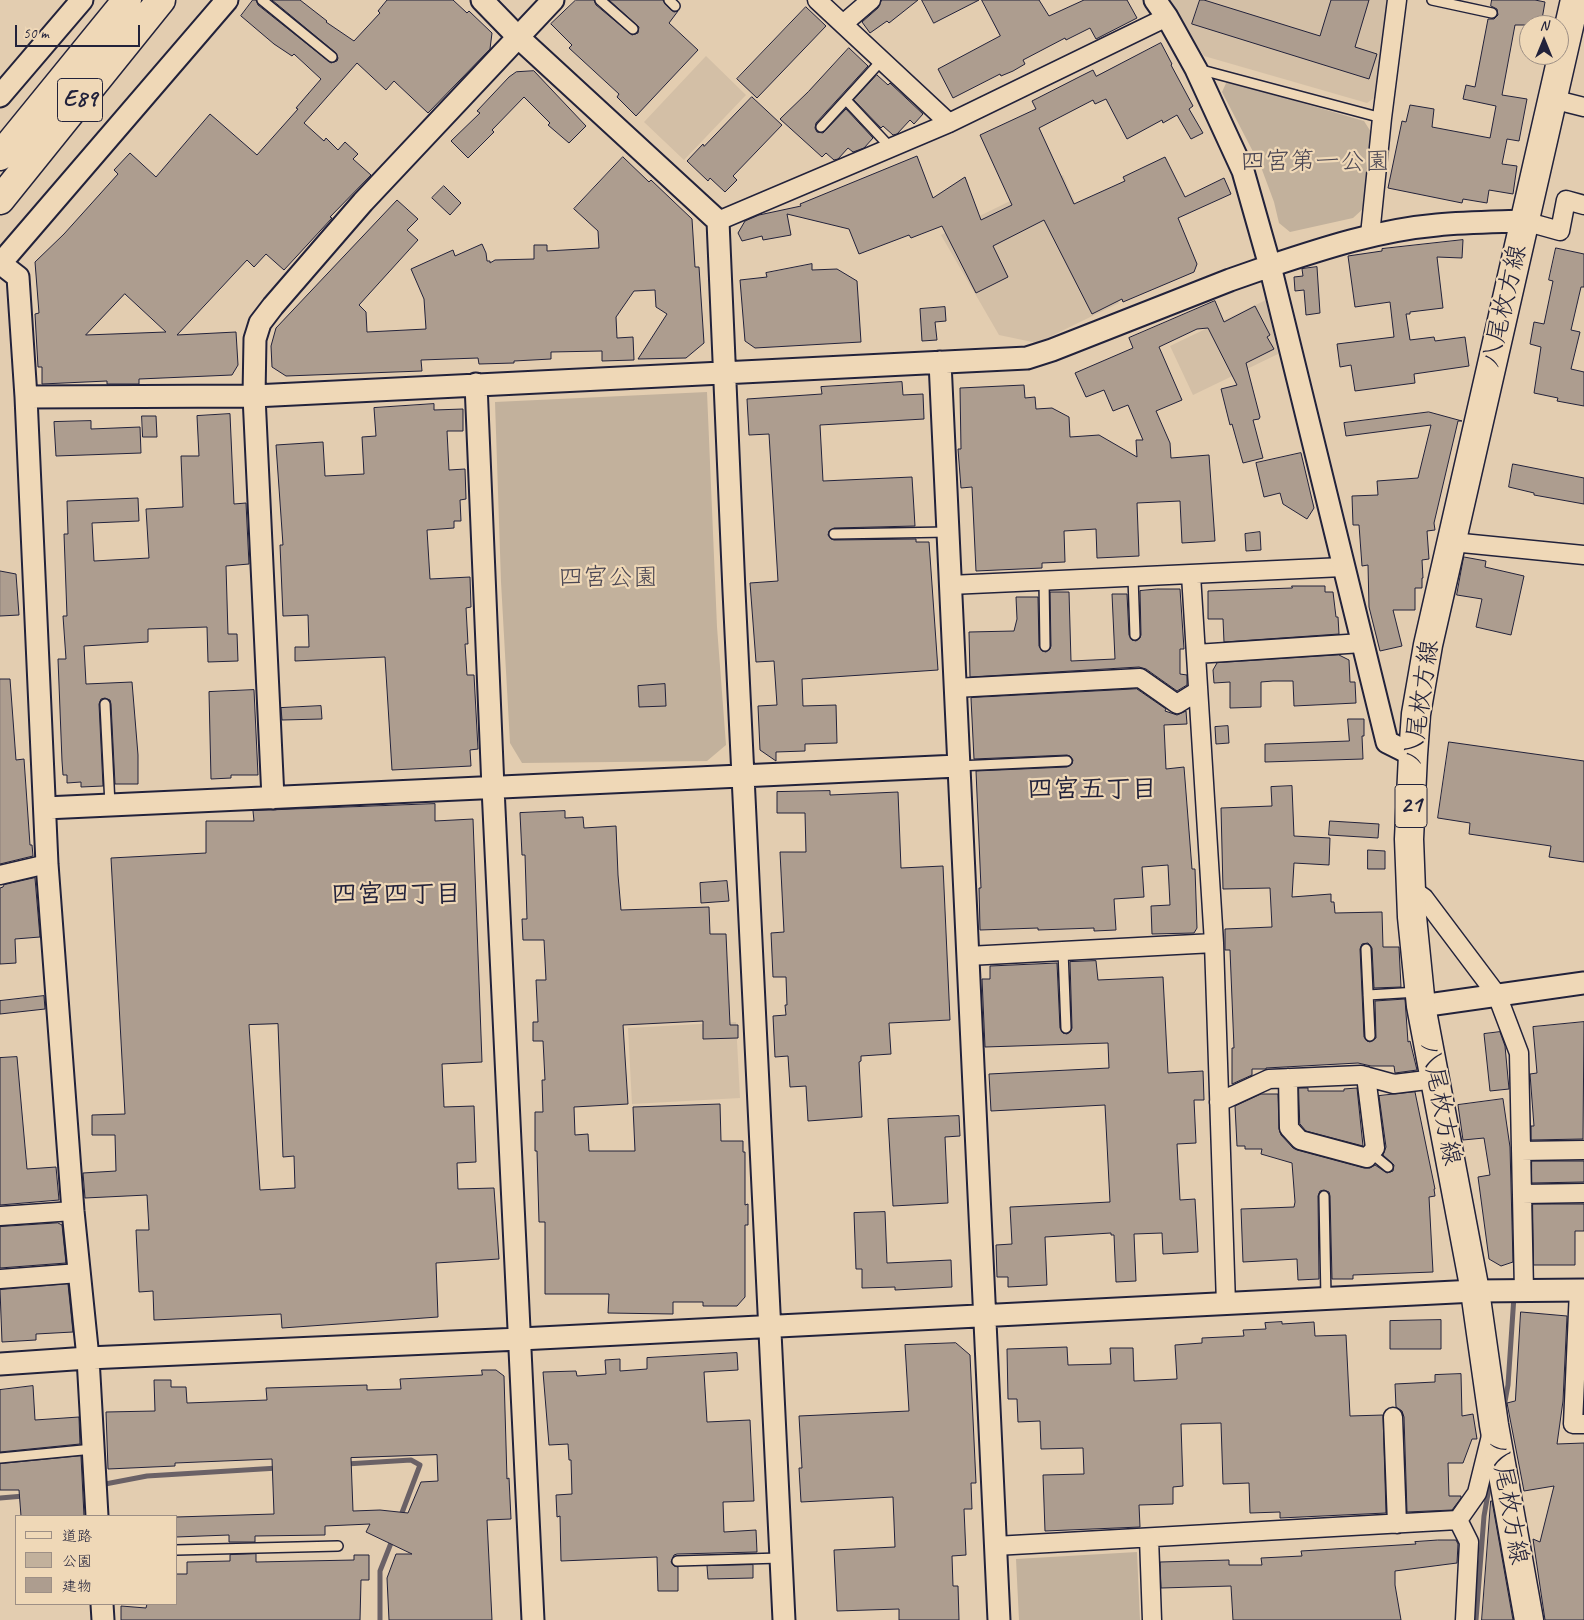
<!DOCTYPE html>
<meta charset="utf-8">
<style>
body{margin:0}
#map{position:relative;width:1584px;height:1620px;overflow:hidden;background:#e3cdb0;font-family:Caveat,"Klee One",sans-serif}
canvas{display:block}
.legend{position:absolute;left:15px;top:1515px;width:162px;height:90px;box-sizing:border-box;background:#efd8b7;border:1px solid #9d8f85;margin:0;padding:6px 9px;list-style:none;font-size:15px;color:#22223b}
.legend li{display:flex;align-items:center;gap:10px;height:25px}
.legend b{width:25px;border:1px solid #9d8f85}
.north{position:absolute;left:1519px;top:15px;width:50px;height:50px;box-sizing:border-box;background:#efd8b7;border:1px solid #9d8f85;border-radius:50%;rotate:0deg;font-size:14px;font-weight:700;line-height:20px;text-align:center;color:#22223b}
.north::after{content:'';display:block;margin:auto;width:18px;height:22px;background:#22223b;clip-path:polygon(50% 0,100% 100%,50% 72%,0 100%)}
.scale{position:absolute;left:15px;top:25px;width:125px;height:22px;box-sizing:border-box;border:2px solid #22223b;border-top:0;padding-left:6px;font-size:15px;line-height:18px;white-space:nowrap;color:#22223b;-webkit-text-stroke:4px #efd8b7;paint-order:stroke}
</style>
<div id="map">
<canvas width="1584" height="1620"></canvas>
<ul class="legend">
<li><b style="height:6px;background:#efd8b7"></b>道路</li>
<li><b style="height:14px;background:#c2b19c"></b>公園</li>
<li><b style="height:14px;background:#ad9d8f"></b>建物</li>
</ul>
<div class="north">N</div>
<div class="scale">50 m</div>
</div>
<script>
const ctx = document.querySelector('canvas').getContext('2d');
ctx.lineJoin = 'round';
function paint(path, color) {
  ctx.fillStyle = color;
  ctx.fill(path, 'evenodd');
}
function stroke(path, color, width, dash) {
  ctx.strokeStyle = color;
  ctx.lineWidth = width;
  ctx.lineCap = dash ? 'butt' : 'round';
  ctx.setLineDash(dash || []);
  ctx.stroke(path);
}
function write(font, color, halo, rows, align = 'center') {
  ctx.font = font + ' Caveat,"Klee One",sans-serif';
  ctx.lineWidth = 4.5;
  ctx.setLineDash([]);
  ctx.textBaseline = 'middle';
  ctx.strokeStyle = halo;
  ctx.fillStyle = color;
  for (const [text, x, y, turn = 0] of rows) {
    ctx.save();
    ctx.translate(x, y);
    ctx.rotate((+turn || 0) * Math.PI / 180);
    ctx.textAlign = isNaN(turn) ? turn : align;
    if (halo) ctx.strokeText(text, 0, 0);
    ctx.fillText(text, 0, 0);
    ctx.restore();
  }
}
paint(new Path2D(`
 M1168 0H1388L1377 96 1367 103 1204 56Z
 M706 56 746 95 684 160 644 122Z
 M1063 175 1119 303 1037 343 999 335 941 235Z
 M1266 300 1278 354 1193 395 1170 346Z
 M736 1022 740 1098 632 1104 628 1028Z`), '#d3bfa6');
paint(new Path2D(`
 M1227 81 1364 121 1371 132 1364 208 1353 218 1290 232 1279 223 1274 202 1261 167 1222 92Z
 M707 392 717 627 726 745 707 761 522 763 510 743 501 582 495 402Z
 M1137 1552 1140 1620H1019L1016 1559Z`), '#c2b19c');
stroke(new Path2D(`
 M1504 1407 1508 1385 1514 1296
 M346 1464 411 1460 420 1465 400 1518
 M100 1485 147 1476 278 1468
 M0 1498 24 1496
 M380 1620V1571L393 1538
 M1476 1620 1484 1516 1491 1477`), '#6a6166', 5);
const building = new Path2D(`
 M253 0H256L258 5 331 63 337 61 338 58 336 53 272 0H300L327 21 326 22 354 41 380 13 378 11 387 0H453L467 13 469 11 492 33 490 49 428 113 394 81 386 90 357 63 304 123 324 141 326 138 338 150 345 142 358 154 353 159 371 175 330 217 332 218 284 270 266 254 254 267 247 260 177 335 236 332 238 365 232 375 139 379V384H107V381L42 384V367H38L36 332 35 314 39 313 35 262 64 234 118 174 114 170 130 153 156 177 210 114 257 155 298 109 296 108 321 79 294 54 292 56 274 44 241 16ZM125 294 166 332 86 335Z
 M576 0H594L596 5 632 35 638 33 639 27 609 0H663L665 4 671 10 674 12 678 11 669 23 698 50 636 116 617 97 619 94 569 48 572 45 551 24Z
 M882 0H918L889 23 887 21 870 33 862 22 878 8Z
 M922 0H979L934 23Z
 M982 0H1039L1049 16 1084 0H1127L1137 18 1096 39 1090 28 1066 40 1065 38 1023 60 1025 64 1013 71 1001 76 1000 74 953 98 938 69 1000 36Z
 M1200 0H1204L1320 36 1331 0H1369L1355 47 1377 54 1369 79 1192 24Z
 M1492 0H1535L1545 2 1541 25H1515L1502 95 1527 99 1519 141 1507 139 1502 164 1517 166 1513 194 1489 190 1487 203 1463 199 1462 203 1388 188 1402 121 1406 122 1410 105 1434 109 1432 127 1490 138 1496 106 1463 99 1466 85 1475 87 1488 19H1494L1498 15 1497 9 1491 6Z
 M806 7 826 26 757 98 737 79Z
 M1161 43 1172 64 1171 65 1193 106 1189 109 1203 133 1191 139 1177 115 1163 123 1162 120 1127 139 1106 99 1095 104 1093 100 1039 128 1074 204 1125 181 1123 177 1165 157 1185 197 1224 178 1231 194 1178 218 1197 264 1194 272 1123 302 1122 299 1092 314 1044 220 993 246 1008 277 976 293 942 226 911 238 909 235 859 254 849 229 787 214 791 235 763 240 762 236 742 241 738 233 745 221 759 215 801 206 800 204 917 156 933 198 965 177 981 220 1012 205 980 135 1036 109 1032 101 1081 76 1093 70 1096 76Z
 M849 48 868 66 816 123 815 128 817 132 823 133 846 109 873 138 864 148 853 152 848 148 838 159 834 160 826 153 822 157 780 119 808 92Z
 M534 71 586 126 569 143 548 125 550 123 524 97 492 130 494 132 468 158 451 141 480 113 477 111 509 77 516 72Z
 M877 75 888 85 890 83 923 114 914 124 910 120 897 134 893 135 883 126 881 128 854 100Z
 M752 97 782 125 733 176 737 180 725 192 710 178 708 181 687 161 703 144 704 146Z
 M623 157 649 182 651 180 692 219 695 267H699L704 343 686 358 638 359 667 314 656 307 655 290 634 291 616 317 617 338 633 337 634 360 602 361V351L551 352V359L514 361V363L479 364 478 358 421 360 422 371 286 376 272 367 271 346 276 328 397 200 418 219 407 230 418 240 359 305 366 312 367 332 426 329 424 299 411 269 453 250 455 256 482 244 486 253 487 261H490V263L495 260 534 259V245H547V251L599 248 598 231 574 209Z
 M444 186 461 203 450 215 432 198Z
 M1463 240 1462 258 1437 257 1443 308 1410 312V314H1406L1410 340 1434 337 1435 341 1465 337 1469 366 1414 374 1415 383 1355 391 1351 365 1340 367 1337 344 1394 337 1390 302 1355 307 1348 256 1382 251V249Z
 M1556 248 1584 254V287H1581L1571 330 1580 332 1571 369 1584 372V406L1557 401 1558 398 1534 393 1541 347 1530 344 1534 322 1544 324 1553 281 1549 280Z
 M812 264V270L837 269 857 281 861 342 755 348 745 341 740 280 767 277 766 273Z
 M1317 267 1320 313 1306 315 1304 290 1295 291 1294 277 1303 276 1302 269Z
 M1215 301 1224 322 1255 306 1270 335 1267 337 1274 349 1246 363 1260 417 1259 419 1253 420 1263 458 1243 463 1232 424 1230 425 1221 389 1237 385 1208 328 1197 329 1159 347 1182 400 1156 411 1170 443 1171 458 1209 455 1215 541 1182 543 1180 501 1137 503 1139 556 1097 558 1096 529 1064 531 1065 562 1042 563V568L976 571 972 487 961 488 958 449H961L960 388 1024 385 1025 398 1035 397 1036 409 1052 408 1069 417 1070 437 1099 435 1137 457 1136 440H1143L1128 405 1113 411 1104 390 1086 397 1075 373 1133 348 1129 338Z
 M945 307 946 321 935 322 937 340 922 341 920 309Z
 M902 382 903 395 923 394 924 419 820 425 823 481 912 477 915 526 834 528 829 531 828 535 831 539 834 540 916 539V542H929L938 670 802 679 803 706 836 705 837 743 805 744V751L776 752V761L760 750 758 706 777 705 774 661 756 662 750 583 778 581 769 434 749 435 747 399 822 394 821 387Z
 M434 404V410L463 409V431H447L449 470 465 469 466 499 460 500 461 521H454V528L427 530 430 579 470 577 471 607 466 608 468 644H465L467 675H474L478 749 470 750 471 766 392 770 385 657 295 661V647H309L308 615 283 616 280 545H283L276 445 323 442 325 476 364 474 362 437 376 436 374 408Z
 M1429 412 1462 421H1458L1434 523 1435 530 1427 531 1429 559 1422 560 1423 578H1422V588H1415V610H1393L1402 646 1380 651 1369 607 1368 565 1362 566 1359 525H1353L1352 496 1378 495 1377 481 1418 478 1431 425 1346 436 1344 423Z
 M230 414 234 504 246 503 249 564 226 566 228 634H237L238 661 208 662 207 627 148 629V642L84 646 86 684 132 682 138 755V784H115L111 704 110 700 105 698 101 699 99 704 103 786 81 787V782L67 783V775H63L62 761 58 659H66L63 616H67L64 534H68L67 501 138 498 139 521 92 523 94 561 149 558 146 509 183 507 181 456H199L197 416Z
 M142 416H156L157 437H143Z
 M91 421V429L140 427 141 453 56 456 54 422Z
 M1301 453 1314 508 1307 519 1283 504 1280 493 1264 497 1256 463Z
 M1513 464 1584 478V504L1534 495V493L1509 487Z
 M1260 532 1261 550 1246 551 1245 534Z
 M1464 557 1486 561 1485 567 1524 576 1511 635 1476 627 1482 599 1457 595Z
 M0 571 16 574 19 615 0 616Z
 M1292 586H1325V592H1333L1336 617H1338L1339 634 1224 642 1223 619H1208V591L1292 588Z
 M1157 589H1180L1184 649H1180V674L1187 675V685L1177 691 1146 669 1139 667 970 677 969 632 1014 631 1017 619 1016 597H1038L1039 646 1042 651 1046 652 1050 649 1051 646 1050 592H1069L1071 661 1115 659 1112 594H1127L1129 635 1132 640 1136 641 1140 638 1141 635 1140 591Z
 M1339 655 1349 660 1350 682H1355L1356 703 1294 706 1293 681H1273L1261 682V707L1230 708V682L1214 683 1213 670 1217 663Z
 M0 679H10L16 760 24 759 30 845H32L33 856 0 864Z
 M665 684 666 706 639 707 638 686Z
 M1137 689 1166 709 1165 711 1177 715 1186 711 1187 724 1164 725 1166 769 1184 767 1192 869H1195L1197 928 1194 933 1152 934 1151 906 1170 905 1168 865 1142 867 1144 897 1114 899 1116 930 1094 931V928L1038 930V928L980 930 979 888H981L976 771 1067 767 1072 764 1073 760 1070 756 1067 755 974 759 971 698Z
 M254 690 258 775H231V778L211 779 209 692Z
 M321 706 322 719 282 720 281 708Z
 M1348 719H1364V736H1362L1363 759 1265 762V744L1349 741Z
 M1228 726 1229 743 1216 744 1215 727Z
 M1449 742 1584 761V862L1549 857 1551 846 1469 834 1470 823 1438 818Z
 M1292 786 1294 836 1330 838 1329 865 1294 863 1292 897 1331 894V902H1334L1335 913 1382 912 1383 947H1399L1401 987 1374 988 1372 948 1368 943 1362 944 1360 949 1364 1037 1367 1041 1370 1042 1376 1038 1375 1001 1405 999 1408 1042 1410 1041 1417 1070 1395 1073 1394 1066H1371L1358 1063 1266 1068V1069H1252V1075L1232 1084V1048H1234L1230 950H1225V929L1272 927 1270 888 1223 889 1221 808 1272 806 1271 787Z
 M830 791V795L898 792 901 868 943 866 950 1020 889 1023 891 1054 861 1056V1061L859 1062 862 1117 808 1121 806 1086 790 1087 788 1056 775 1057 773 1016 786 1015 785 1005H787L786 977H773L771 933 784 932 780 852H806L805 813H777V792Z
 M435 804V821L473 819 482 1062 442 1064 444 1107 474 1106 476 1162 457 1163 458 1189 494 1188 499 1259 436 1263 438 1317 282 1328 281 1314 154 1320 153 1291 139 1292 136 1230H149L147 1195 85 1198 83 1173 116 1171 115 1135H92V1115L125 1114 111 858 206 853V821H254L253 811ZM278 1024 283 1157 294 1156 295 1188 260 1190 249 1025Z
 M565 811V818L583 817 584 828 616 826 618 875 621 910 709 907 710 934H726L730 1025H738V1038L703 1039V1021L623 1025 628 1104 574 1107 575 1135 588 1134 589 1151H635L633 1107 720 1104 721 1141H743V1152H745V1205L748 1204V1225H745V1297L737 1306H703V1302H673V1314L608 1313 609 1294H545V1222H539L537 1151H535V1112H543L542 1080H545L543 1041H533V1022H538L536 980H546L544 940H523L522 919H527L525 855H522L520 813Z
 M1330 821 1379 824 1378 838 1329 835Z
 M1368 850 1385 851V869H1368Z
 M35 878 40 937 15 939 16 963 0 964V888L3 887 4 885Z
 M727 881 729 901 701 903 700 883Z
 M1096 961 1098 980 1163 977 1168 1073 1203 1071 1204 1100H1194L1196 1143 1177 1144 1180 1200 1195 1199 1198 1252 1163 1254 1162 1233 1134 1234 1136 1281 1116 1282 1114 1235H1111V1233L1045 1237 1047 1285 1008 1287V1277H997L996 1245 1012 1244 1010 1207 1110 1202 1105 1105 991 1111 989 1074 1109 1068 1108 1043 985 1047 982 979H990V966L1057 963 1060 1028 1063 1033 1067 1034 1071 1031 1072 1028 1070 962Z
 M44 996 45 1009 0 1014V1001Z
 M1584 1022 1583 1139 1531 1140V1126H1534L1530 1074 1537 1073 1533 1027Z
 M1500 1032 1505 1046 1509 1089 1490 1091 1484 1034Z
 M17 1057 27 1169 56 1167 59 1200 0 1205V1058Z
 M1299 1088H1308V1091H1344V1089L1357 1088 1363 1146 1306 1131 1300 1124Z
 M1415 1092 1435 1189H1434L1435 1196 1429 1197 1433 1272 1353 1275V1279H1332L1330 1196 1329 1192 1324 1190 1320 1191 1318 1196 1319 1279 1298 1280 1297 1259 1243 1262 1241 1209 1294 1207 1295 1202 1292 1163 1261 1154 1262 1149H1245V1146H1237L1235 1106 1261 1094H1278L1279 1129 1281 1135 1293 1148 1297 1150 1364 1168H1370L1375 1165 1387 1173 1393 1171 1394 1165 1383 1155 1386 1147 1379 1096Z
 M1503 1099 1510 1147 1513 1262 1501 1266 1489 1259 1478 1177 1490 1175 1484 1138 1463 1140 1458 1105Z
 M959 1116 960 1136 945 1137 948 1203 893 1206 888 1119Z
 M1532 1161H1584V1182L1532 1183Z
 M1533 1204H1584V1231H1575V1265H1534Z
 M885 1212 887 1263 951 1260 952 1287 895 1290V1287L862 1288V1269H856L854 1213Z
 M58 1223 62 1225 66 1263 0 1268V1227Z
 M68 1284 73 1332 36 1334V1340L2 1342 0 1290Z
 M1521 1312 1567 1316 1563 1401 1557 1444 1584 1443V1620H1545L1533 1539 1540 1542 1554 1486 1524 1491 1507 1403 1515 1401Z
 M1441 1320V1349H1390V1321Z
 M1282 1322V1324L1314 1322 1315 1336 1346 1335 1350 1416 1383 1415 1386 1513 1280 1518V1512L1250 1513 1249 1483 1223 1484 1221 1423 1181 1424 1183 1486 1173 1487V1504L1139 1505 1140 1527 1045 1531 1043 1475 1084 1474 1083 1448 1041 1449 1040 1421 1018 1422 1017 1399H1008L1007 1349 1067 1347 1068 1365 1111 1364 1110 1348H1133L1134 1381 1177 1379 1175 1345 1202 1343V1338L1244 1336 1243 1330 1266 1329 1265 1323Z
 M956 1343 970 1355 976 1483H971L972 1509H964L966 1555 952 1556 953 1586H958L959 1620H899V1609L837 1611 834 1550 895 1547 893 1497 801 1502 799 1468H802L799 1416 909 1411 905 1345Z
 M737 1353 738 1370 704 1372 707 1422 750 1420 754 1501 723 1502 724 1532 756 1530 757 1552 677 1554 674 1555 671 1562 674 1566 678 1567V1591H658L657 1557 561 1561 560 1516 557 1517 556 1495 572 1494 571 1460H569L568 1444 549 1445 543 1372 576 1371 577 1376 606 1374 605 1360 620 1359V1371L647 1369V1358Z
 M482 1370H496L504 1376 507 1479 509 1478 511 1519 487 1520 492 1620H389L387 1578 396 1554H412L366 1532 370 1524 325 1526V1535L255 1536V1542H229V1535L176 1537V1517L274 1514 272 1459 175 1463V1466L108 1469 106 1412 155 1411 154 1380H171V1387H186L187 1403 267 1400 266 1388 367 1385V1390L401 1389 400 1379 482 1375ZM437 1455 438 1481 421 1482 408 1513 380 1510 353 1511 351 1458Z
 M1461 1374 1462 1416 1473 1414 1477 1439H1472L1463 1463H1448L1449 1496H1461V1498L1452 1510 1407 1512 1404 1417 1402 1411 1396 1407 1395 1384 1435 1382V1375Z
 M33 1386 35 1420 79 1417 80 1444 0 1452V1390Z
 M81 1456 84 1516H21L19 1490H0V1464Z
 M1491 1501H1492L1513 1620H1482Z
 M1438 1540H1456L1458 1544 1457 1563 1395 1571V1585L1401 1620H1233L1231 1586 1161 1588 1160 1562 1229 1560V1565H1262L1261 1558 1302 1556 1301 1551 1416 1544 1415 1542Z
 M256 1554V1562L354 1560V1555H369V1580H361L360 1620H121V1606L146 1608 147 1604H176V1574H187V1562L230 1561V1555Z
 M753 1565V1578L708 1579 707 1566Z`);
paint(building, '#ad9d8f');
stroke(building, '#22223b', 1);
const service = new Path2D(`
 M262 0 332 57
 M600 0 633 29
 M669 0 675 6
 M1432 0 1492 13
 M1198 69 1382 118
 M846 100 891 148
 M821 127 882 60
 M834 534 948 532
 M1133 577 1135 635
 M1044 581 1045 646
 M105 704 110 805
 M958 766 1067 761
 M1366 949 1370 1036
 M1063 951 1066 1028
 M1368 995 1418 992
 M1371 1153 1388 1167
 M1324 1196 1326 1298
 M0 1458 93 1449
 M176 1550 338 1546
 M677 1561 780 1558`);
const minor = new Path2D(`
 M817 0 949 123
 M843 24 871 0
 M1552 99 1584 107
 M718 221 949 123 1167 17
 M1524 221 1560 231 1566 200 1584 205
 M1370 235 1382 118 1397 0
 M1452 542 1584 555
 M1191 575 1214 943 1226 1304
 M950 585 1343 567
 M1196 654 1362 643
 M955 688 1140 678 1177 704 1198 691
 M0 875 47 864
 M1411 889 1424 898 1497 995 1519 1053 1524 1291
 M968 956 1214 943
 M1288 1078 1289 1128 1300 1140 1367 1158 1375 1148 1366 1076
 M1219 1102 1269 1079 1361 1075 1394 1084 1435 1079
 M1521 1151 1584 1150
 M1522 1194 1584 1193
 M0 1216 73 1211
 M0 1279 79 1273
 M1579 1290 1573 1424H1584
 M1393 1417 1397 1524
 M1458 1520 1477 1493 1491 1436
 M1458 1520 1469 1542 1465 1620
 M1149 1538 1152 1620
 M995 1546 1458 1520`);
const tertiary = new Path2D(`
 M482 0 518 37 718 221 734 591 784 1620
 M0 96 82 0
 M0 263 18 277 26 397 47 864 73 1211 88 1358 97 1516
 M0 264 227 0
 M940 362 999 1620
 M476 384 493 788 533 1620
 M26 397 254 396 1027 358 1052 350 1230 280 1270 266 1243 171 1196 69 1167 17 1155 0
 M1413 755 1387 742 1270 266C1324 248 1379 230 1437 225 1466 222 1495 222 1524 221
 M273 798 254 396 255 339 260 323 273 306 363 202 553 0
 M45 808 958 766
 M1421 1006 1584 983
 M0 1364 88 1358 520 1339 1475 1291 1584 1290
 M102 1604 103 1620`);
const primary = new Path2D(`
 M1529 1620 1494 1425 1475 1291 1421 1006 1412 917 1409 839 1413 755 1416 714 1428 645 1575 0`);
const motorway = new Path2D(`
 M0 156 127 0
 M0 200 161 0`);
stroke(service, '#22223b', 12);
stroke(minor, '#22223b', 21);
stroke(tertiary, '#22223b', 25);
stroke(primary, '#22223b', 31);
stroke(motorway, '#22223b', 31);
stroke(service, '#efd8b7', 9);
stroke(minor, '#efd8b7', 18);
stroke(tertiary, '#efd8b7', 21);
stroke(primary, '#efd8b7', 28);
stroke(motorway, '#efd8b7', 28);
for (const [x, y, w] of [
 [80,100,45],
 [1411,806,32]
]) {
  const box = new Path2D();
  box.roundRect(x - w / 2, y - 21.5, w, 43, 4);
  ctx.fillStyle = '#efd8b7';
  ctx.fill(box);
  stroke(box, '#22223b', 1);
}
write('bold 24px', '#22223b', null, [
 ["E89",80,100],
 ["21",1411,806]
]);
write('25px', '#4a4653', '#efd8b7', [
 ["四宮第一公園",1315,162],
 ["四宮公園",608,578]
]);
write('25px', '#22223b', '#efd8b7', [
 ["八尾枚方線",1505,306,-77],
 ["八尾枚方線",1422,702,-82],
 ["八尾枚方線",1440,1104,79],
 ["八尾枚方線",1508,1503,80]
]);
write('bold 26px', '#22223b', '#efd8b7', [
 ["四宮五丁目",1092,790],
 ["四宮四丁目",396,895]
]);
</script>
